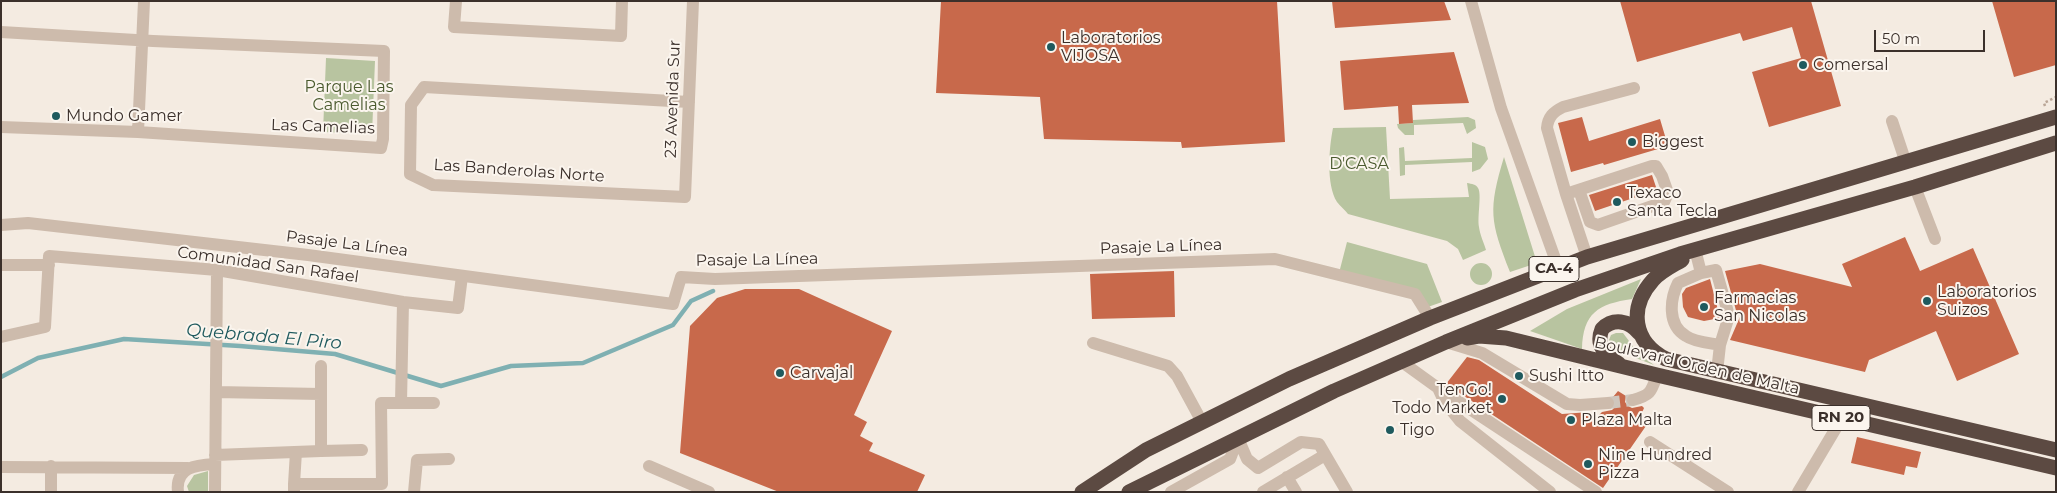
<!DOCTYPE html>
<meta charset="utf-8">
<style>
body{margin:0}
#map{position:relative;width:2057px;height:493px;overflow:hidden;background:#f4ebe1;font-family:Montserrat,sans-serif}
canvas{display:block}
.frame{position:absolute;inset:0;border:2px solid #3b302b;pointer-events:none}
.scale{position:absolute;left:1874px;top:30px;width:111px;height:22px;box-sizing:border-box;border:2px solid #3b302b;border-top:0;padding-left:6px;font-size:15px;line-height:18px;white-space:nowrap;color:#3b302b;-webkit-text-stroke:4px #fbf5ee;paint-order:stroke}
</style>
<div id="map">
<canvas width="2057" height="493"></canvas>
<div class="frame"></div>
<div class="scale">50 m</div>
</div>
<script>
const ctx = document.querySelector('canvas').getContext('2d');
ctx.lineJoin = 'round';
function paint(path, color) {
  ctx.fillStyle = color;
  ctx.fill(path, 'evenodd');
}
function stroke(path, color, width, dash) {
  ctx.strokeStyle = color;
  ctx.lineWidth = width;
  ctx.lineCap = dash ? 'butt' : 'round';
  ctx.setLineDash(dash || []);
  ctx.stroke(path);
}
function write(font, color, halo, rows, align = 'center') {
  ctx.font = font + ' Montserrat,sans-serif';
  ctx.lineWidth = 4;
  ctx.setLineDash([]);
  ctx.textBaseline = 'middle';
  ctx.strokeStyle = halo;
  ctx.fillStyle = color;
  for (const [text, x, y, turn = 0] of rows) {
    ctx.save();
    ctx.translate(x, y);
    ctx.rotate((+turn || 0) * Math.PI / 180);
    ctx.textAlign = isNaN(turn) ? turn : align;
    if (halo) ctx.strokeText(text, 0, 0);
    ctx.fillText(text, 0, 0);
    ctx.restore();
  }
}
paint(new Path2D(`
 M326 58 375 61 372 134 323 132Z
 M1468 117 1475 120 1476 128 1467 134 1463 123 1414 125V135H1405L1398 128 1397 124 1413 123V120Z
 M1386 127 1390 199 1469 197 1467 183C1472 184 1476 184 1478 188 1482 194 1477 217 1479 227 1480 235 1484 243 1486 250L1463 260 1458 249 1447 241 1348 214C1345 210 1340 206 1337 202 1326 184 1329 148 1333 128Z
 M1472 142 1485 147 1488 159 1480 169 1472 172V162L1405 165V175L1400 176 1399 148 1404 147 1405 161 1472 158Z
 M1504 157 1537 263 1510 272C1490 221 1488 210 1504 157Z
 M1347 242 1427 264 1442 302 1425 308 1417 292 1339 273Z
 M1470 274a11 11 0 1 1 22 0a11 11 0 1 1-22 0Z
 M1641 279 1632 299C1598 304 1583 313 1582 349L1530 331 1567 309Z
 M1616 333H1623L1638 353 1654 365 1615 350 1609 340 1611 335Z
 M208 471V492H189L187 486 194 475Z`), '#b8c4a0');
stroke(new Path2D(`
 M1 377 38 358 124 339 240 346 335 354 441 386 511 366 583 363 673 325 691 301 713 291`), '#7fb0b2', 4.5);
paint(new Path2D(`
 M941 1H1277L1285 142 1182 148 1181 142 1044 139 1040 97 936 93Z
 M1332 1H1444L1451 20 1335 28Z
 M1620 1H1811L1841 106 1769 127 1752 72 1801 58 1792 27 1743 41 1740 33 1637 62Z
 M1992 1H2056V65L2014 77Z
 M1454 52 1469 103 1412 105 1413 123 1399 124 1398 106 1344 110 1340 61Z
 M1582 117 1589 141 1660 119 1668 146 1604 165 1603 163 1571 172 1558 123Z
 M1652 175 1657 190 1595 211 1589 195Z
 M1905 237 1920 271 1973 248 2019 354 1957 381 1936 331 1869 360 1865 372 1730 340 1742 312 1737 314 1725 271 1760 264 1852 287 1842 264Z
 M1174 271 1175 317 1092 319 1090 274Z
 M1710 279 1720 318 1704 321 1688 317 1683 307 1682 294 1686 288Z
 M745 289H799L892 331 854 415 867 422 860 436 873 443 869 451 925 475 917 492H779L680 453 690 326 717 298Z
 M1467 357 1479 360 1562 414 1590 412 1597 417 1602 412 1612 410 1615 407 1616 402 1613 397 1618 391 1626 396 1625 402 1628 406 1632 408 1642 406 1644 408 1641 415 1648 423 1603 488 1446 384Z
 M1857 437 1921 452 1917 468 1906 466 1904 475 1851 463Z`), '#c8694b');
stroke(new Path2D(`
 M1608 403 1633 400`), '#cfc6bd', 12, [12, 6]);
stroke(new Path2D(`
 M2045 106 2044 103 2056 97`), '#b9a596', 2.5, [2.5, 2.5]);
stroke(new Path2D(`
 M456 1 454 27 621 36 622 1
 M1471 1 1501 108 1558 267
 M1 32 153 41 384 51 383 139 381 148 138 132 1 127
 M689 102 424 87 411 105 410 174 433 185 685 197 693 1
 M1892 121 1906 163
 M138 132 144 1
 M1915 187 1935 239
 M1566 194 1652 166H1656L1662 176 1668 193 1664 202 1598 225 1590 222 1579 190
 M1 225 28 223 308 255 673 304 681 277 715 279 1275 259 1415 294 1430 318
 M1696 253 1701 273 1678 283C1670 299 1667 325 1686 336 1694 342 1710 343 1720 345L1717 372
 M1587 257 1566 194 1547 128C1548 117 1553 112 1563 107L1634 88
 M1 265H49
 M1701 273 1716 270 1729 316 1720 345
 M1 337 45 327 49 256 217 270 403 302 458 308 462 276
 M1446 342 1482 353 1567 404 1580 405 1608 403
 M1093 343 1168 366 1177 376 1202 422
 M1402 362 1438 388 1596 492
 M321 366V394
 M1438 388 1444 401 1460 421 1550 492
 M1633 400C1651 395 1651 392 1657 375
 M401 403 403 302
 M1238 438 1247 459 1258 468 1301 442 1319 444 1347 492
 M1650 442 1728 492
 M321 451 362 450
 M215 455 321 451V394L216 392
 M649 466 709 492
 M1 467 188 468
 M1287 477 1296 492
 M294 484 296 452
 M51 492V466
 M178 492C175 467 196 465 215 464
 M215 492 217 270
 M294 492V484H382L381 403H434
 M414 492 417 460 449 459
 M1171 492 1230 459 1238 438
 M1263 492 1325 455
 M1798 492 1842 418`), '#cdbbac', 12);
stroke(new Path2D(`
 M1682 260C1672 266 1661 271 1653 280 1628 308 1633 342 1666 359L2056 450
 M1467 338 1479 336 1506 338 1657 375 2056 468
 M1619 364C1606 355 1595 346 1602 329 1613 318 1629 320 1639 333
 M1082 492 1146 450 1289 379 1430 318 1587 257 2056 117
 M1129 492 1334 391 1446 342 1575 290 1680 254 1915 187 2056 143`), '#5c4a42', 15);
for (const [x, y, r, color] of [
 [1051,47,5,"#1f5a5e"],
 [1803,65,5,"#1f5a5e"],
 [56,116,5,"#1f5a5e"],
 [1632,142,5,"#1f5a5e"],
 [1617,202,5,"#1f5a5e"],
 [1927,301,5,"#1f5a5e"],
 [1704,307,5,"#1f5a5e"],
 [780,373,5,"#1f5a5e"],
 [1519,376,5,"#1f5a5e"],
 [1502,399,5,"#1f5a5e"],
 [1571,420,5,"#1f5a5e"],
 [1390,430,5,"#1f5a5e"],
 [1588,464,5,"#1f5a5e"]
]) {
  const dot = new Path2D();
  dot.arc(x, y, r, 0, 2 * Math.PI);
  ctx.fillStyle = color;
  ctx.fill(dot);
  stroke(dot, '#fbf5ee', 2);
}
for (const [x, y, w] of [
 [1554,269,50],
 [1841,418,58]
]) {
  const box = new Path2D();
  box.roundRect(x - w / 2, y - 12.5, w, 25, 4);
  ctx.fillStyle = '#fbf5ee';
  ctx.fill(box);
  stroke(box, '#3b302b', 1);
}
write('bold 15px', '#3b302b', null, [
 ["CA-4",1554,269],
 ["RN 20",1841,418]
]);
write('16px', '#3b302b', '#fbf5ee', [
 ["Laboratorios",1061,38],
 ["VIJOSA",1061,56],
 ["Comersal",1813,65],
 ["Mundo Gamer",66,116],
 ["Biggest",1642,142],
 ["Texaco",1627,193],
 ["Santa Tecla",1627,211],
 ["Laboratorios",1937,292],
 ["Suizos",1937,310],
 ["Farmacias",1714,298],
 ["San Nicolas",1714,316],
 ["Carvajal",790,373],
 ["Sushi Itto",1529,376],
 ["TenGo!",1492,390,"right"],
 ["Todo Market",1492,408,"right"],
 ["Plaza Malta",1581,420],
 ["Tigo",1400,430],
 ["Nine Hundred",1598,455],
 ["Pizza",1598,473]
], 'left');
write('16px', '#4a5a2e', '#fbf5ee', [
 ["Parque Las",349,87],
 ["Camelias",349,105],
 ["D'CASA",1359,164]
]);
write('16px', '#3b302b', '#fbf5ee', [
 ["23 Avenida Sur",673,99,-88],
 ["Las Camelias",323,127,2],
 ["Las Banderolas Norte",519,171,4],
 ["Pasaje La Línea",347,244,7],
 ["Pasaje La Línea",1161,247,-2],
 ["Pasaje La Línea",757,260,-1],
 ["Comunidad San Rafael",268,265,8],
 ["Boulevard Orden de Malta",1697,366,13]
]);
write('italic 18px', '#1f5a5e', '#fbf5ee', [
 ["Quebrada El Piro",264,337,5]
]);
</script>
